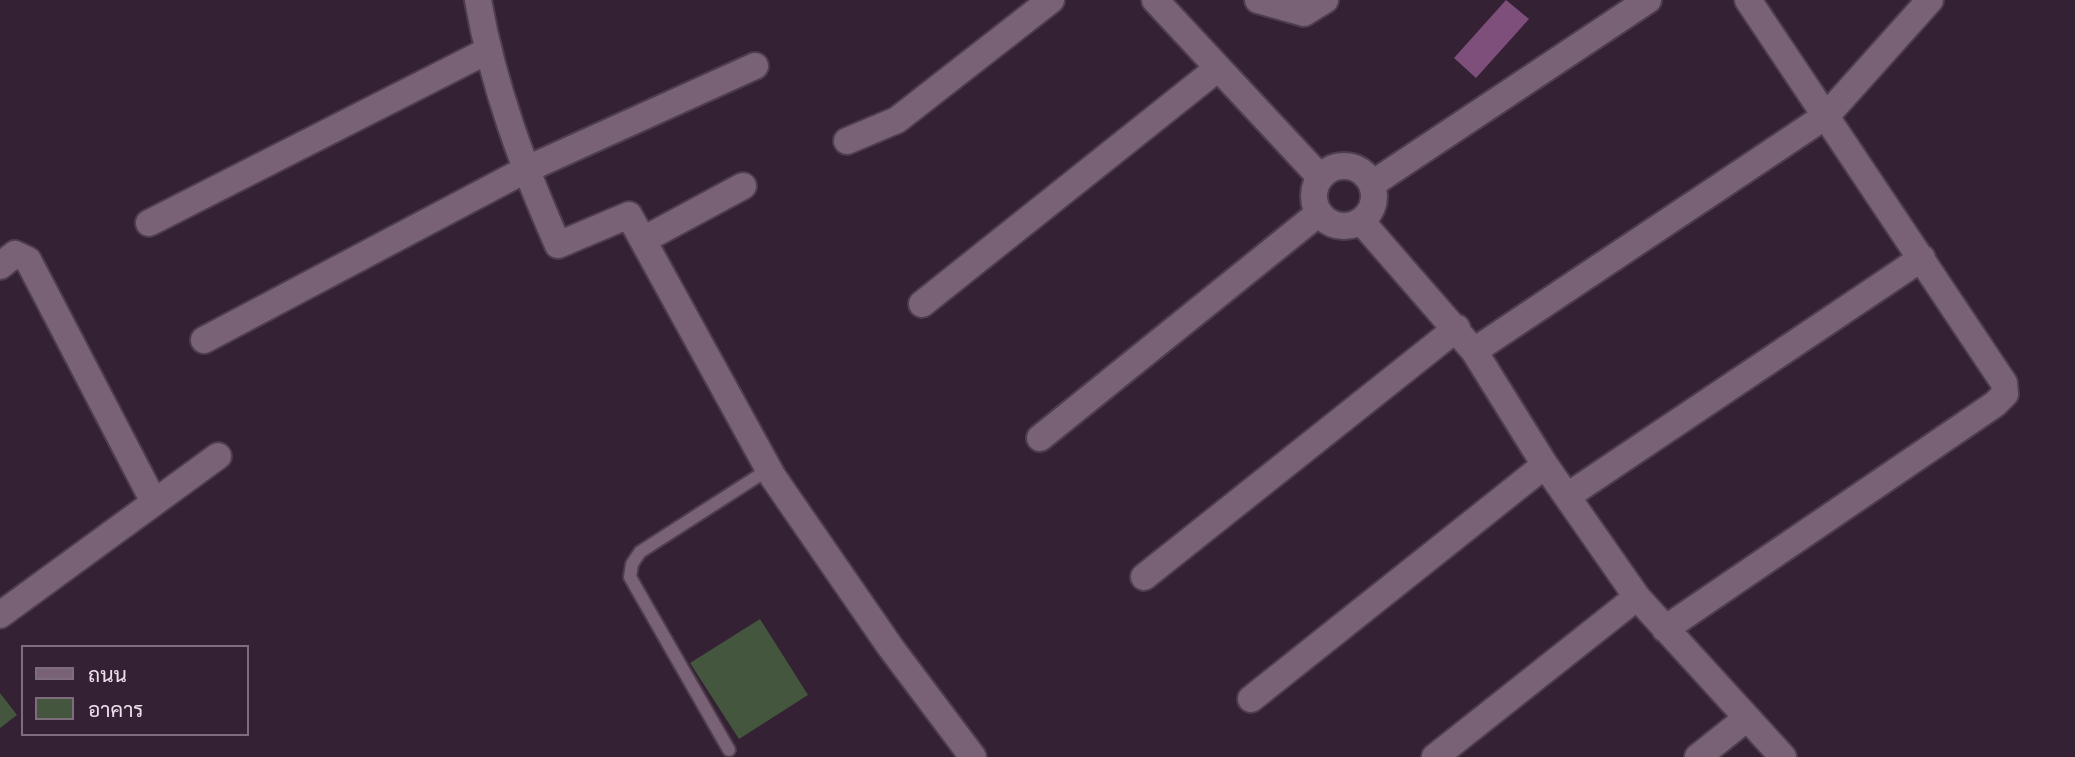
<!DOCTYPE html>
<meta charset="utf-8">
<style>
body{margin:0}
#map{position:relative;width:2075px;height:757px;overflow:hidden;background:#342133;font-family:"Fira Sans",Sarabun,sans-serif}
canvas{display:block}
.legend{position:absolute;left:21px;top:645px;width:228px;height:91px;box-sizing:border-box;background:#342133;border:2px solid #7e6e7d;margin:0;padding:9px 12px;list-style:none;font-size:21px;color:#eee1ec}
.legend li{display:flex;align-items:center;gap:14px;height:35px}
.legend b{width:35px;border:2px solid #7e6e7d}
</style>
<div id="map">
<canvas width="2075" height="757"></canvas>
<ul class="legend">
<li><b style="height:9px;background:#796276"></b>ถนน</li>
<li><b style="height:19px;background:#45563f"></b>อาคาร</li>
</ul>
</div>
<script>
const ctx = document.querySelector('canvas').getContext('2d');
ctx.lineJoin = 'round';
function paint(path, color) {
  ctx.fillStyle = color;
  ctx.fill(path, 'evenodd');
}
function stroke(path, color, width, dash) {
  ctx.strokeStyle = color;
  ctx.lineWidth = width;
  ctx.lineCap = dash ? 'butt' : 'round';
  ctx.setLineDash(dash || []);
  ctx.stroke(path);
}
paint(new Path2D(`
 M1506 0 1529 19 1476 78 1454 58Z`), '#7f4f7b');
paint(new Path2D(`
 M760 619 808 695 739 739 690 663Z
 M0 693 17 715 0 728Z`), '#45563f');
const lane = new Path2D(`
 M729 750 630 577 632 564 640 552 769 469`);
const street = new Path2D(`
 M478 0C493 86 523 166 558 245L629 215 773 477 891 648 973 757
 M1155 0 1320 177
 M1258 0 1304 13 1325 0
 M847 141 897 120 1051 0
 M1314 196a30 30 0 1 1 60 0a30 30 0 1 1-60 0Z
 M1372 184 1648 0
 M1361 221 1474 351 1545 465 1637 597 1783 757
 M149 223 487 51
 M643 240 743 186
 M0 266 15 254 28 260 154 502
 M922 304 1217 69
 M204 340 525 170 755 66
 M1474 351 1827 115 1930 0
 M1040 438 1319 213
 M1569 495 1922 258
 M1144 577 1457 328
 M0 615 218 456
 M1665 629 1995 404 2005 394 2004 383 1748 0
 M1251 699 1545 465
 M1435 757 1637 597
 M1698 757 1747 718`);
stroke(lane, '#4e3e4c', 16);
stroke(street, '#4e3e4c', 30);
stroke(lane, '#796276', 12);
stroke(street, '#796276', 26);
</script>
